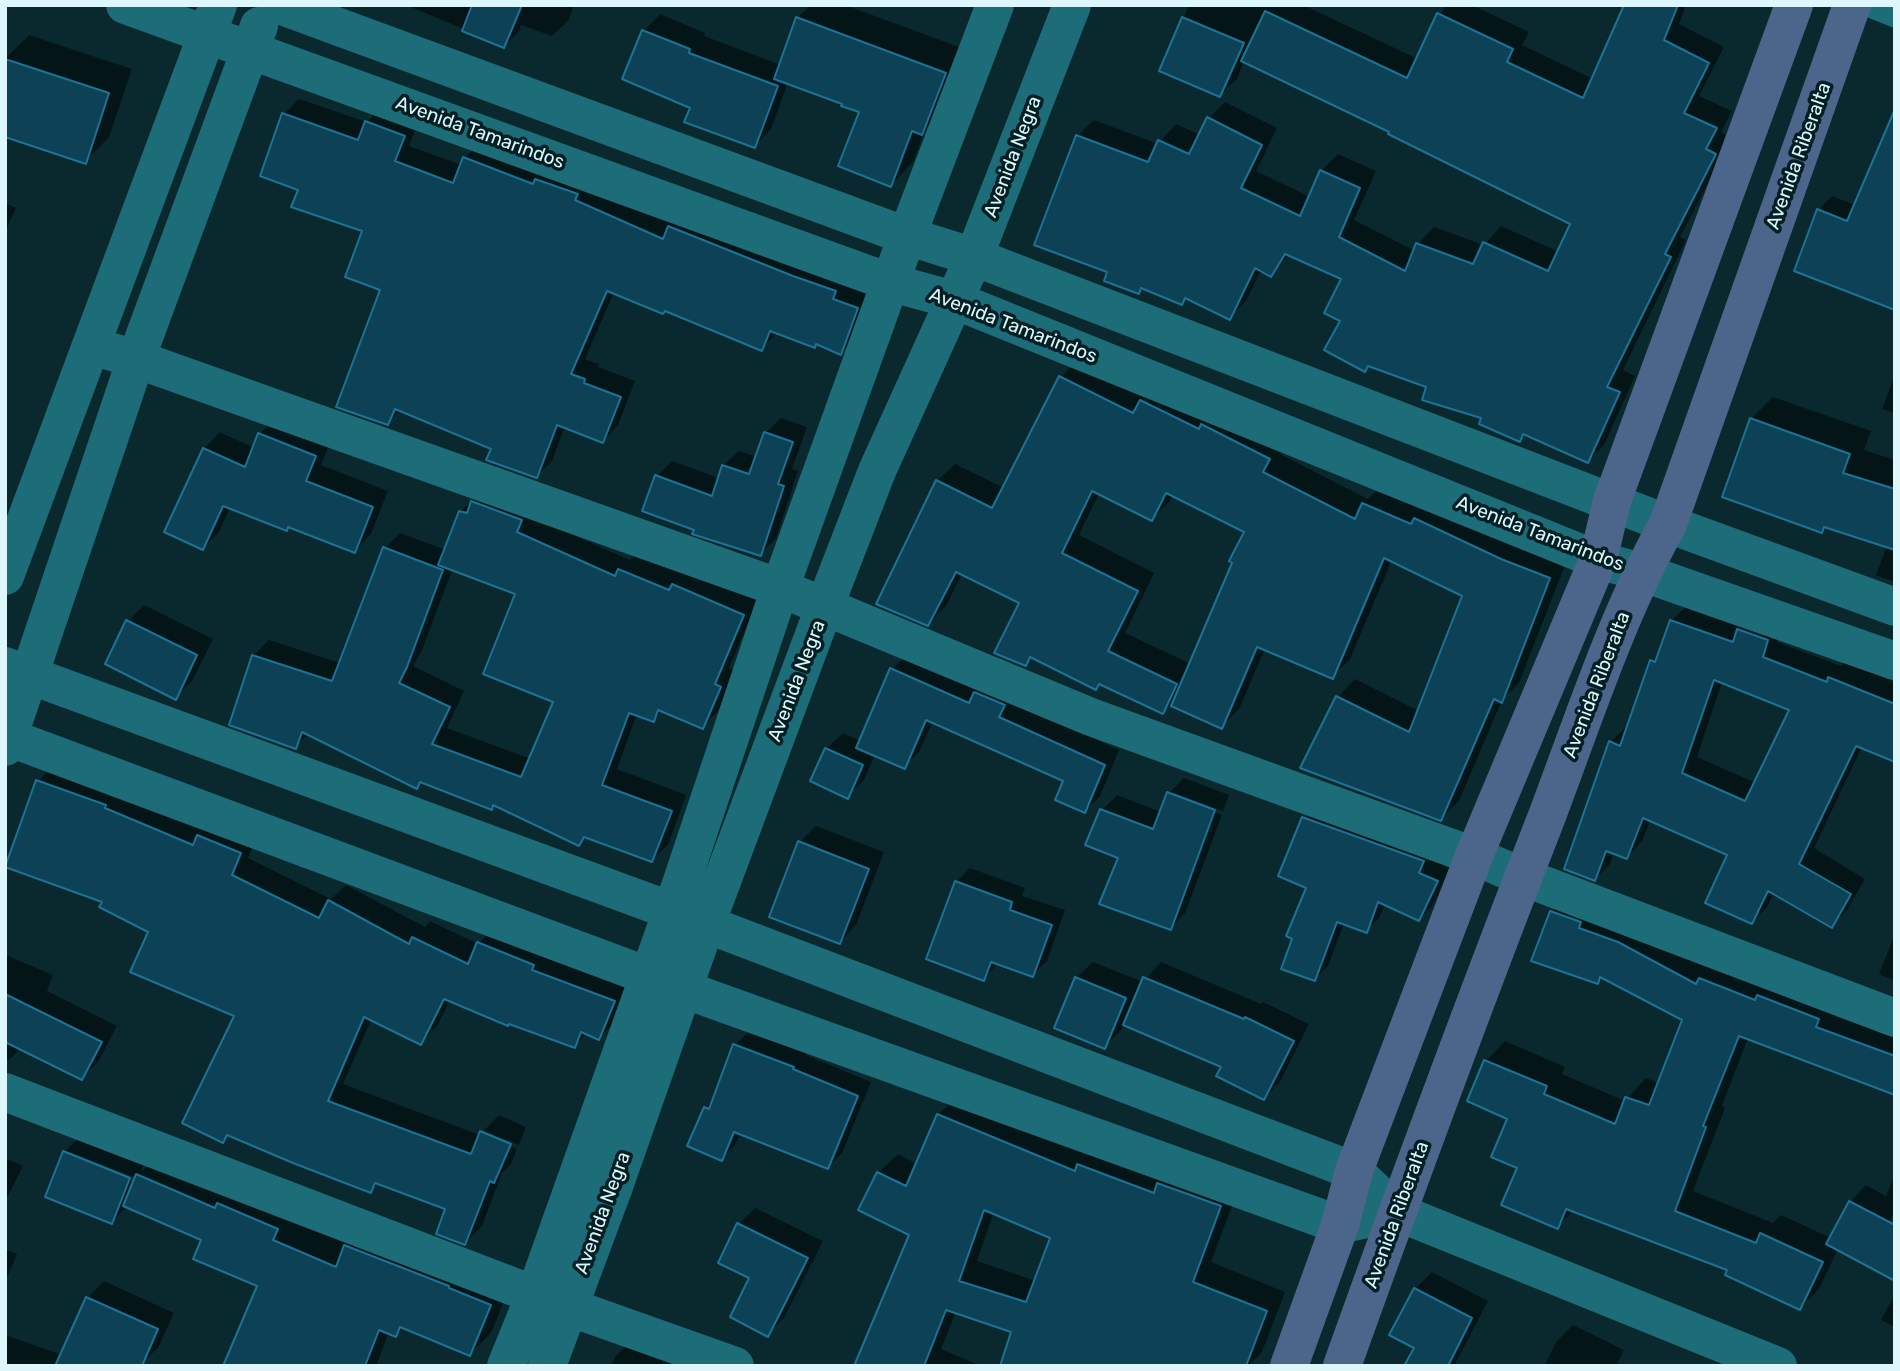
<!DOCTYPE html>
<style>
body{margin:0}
#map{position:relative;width:1900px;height:1371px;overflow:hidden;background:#09292e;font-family:Rubik,sans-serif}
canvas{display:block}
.frame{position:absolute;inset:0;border:7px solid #ddf7fc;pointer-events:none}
</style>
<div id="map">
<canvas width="1900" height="1371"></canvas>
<div class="frame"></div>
</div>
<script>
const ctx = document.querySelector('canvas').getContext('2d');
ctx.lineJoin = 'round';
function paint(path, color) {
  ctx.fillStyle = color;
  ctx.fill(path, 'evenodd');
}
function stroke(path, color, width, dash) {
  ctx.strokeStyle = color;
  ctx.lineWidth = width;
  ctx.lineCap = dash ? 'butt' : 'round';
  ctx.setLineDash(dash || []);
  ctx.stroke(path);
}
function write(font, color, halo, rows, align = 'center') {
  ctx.font = font + ' Rubik,sans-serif';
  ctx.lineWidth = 7;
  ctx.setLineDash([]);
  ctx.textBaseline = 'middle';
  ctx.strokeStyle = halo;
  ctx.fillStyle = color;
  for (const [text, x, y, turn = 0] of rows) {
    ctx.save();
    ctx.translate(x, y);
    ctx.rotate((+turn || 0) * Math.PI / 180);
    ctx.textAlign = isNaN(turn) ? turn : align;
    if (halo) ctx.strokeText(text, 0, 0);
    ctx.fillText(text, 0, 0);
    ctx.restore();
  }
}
paint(new Path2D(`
 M406 5H574L568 21 552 36 521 25 519 31 504 46Z
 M811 5H845L967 50 944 111 925 129 913 162 891 185 861 111 844 102 788 82 771 129 755 146 692 107 644 31 660 14 705 33 704 36 781 65 797 18Z
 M1189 5H1303L1418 59 1439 14 1448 5H1472L1529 32 1522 45 1593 79 1625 5H1686L1679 24 1724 47 1699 96 1732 111 1721 132 1731 138 1680 237 1686 240 1623 370 1635 376 1604 445 1588 461 1526 434 1519 440 1428 385 1342 320 1344 278 1290 254 1270 275 1261 270 1246 301 1229 318 1187 298 1182 303 1144 287 1139 292 1110 271 1077 136 1094 120 1158 144 1176 124 1200 135 1209 118 1225 102 1277 128 1256 171 1310 197 1321 171 1338 154 1376 171 1354 220 1415 251 1418 244 1434 227 1484 245 1501 226 1559 252 1572 223 1391 131 1244 61 1237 79 1220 95 1161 70Z
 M29 35 132 69 109 137 85 162 5 135V59Z
 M299 99 367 122 382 107 419 120 409 146 462 165 465 158 480 142 872 293 856 337 841 353 817 343 814 346 778 332 761 349 666 309 614 292 585 359 599 364 598 367 635 381 618 425 603 441 565 426 552 461 537 476 493 448 401 410 387 423 382 289 365 230 300 189 284 114Z
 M1895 108V260L1818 210 1832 196 1855 205Z
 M5 203 16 208 5 232Z
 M1078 359 1287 441 1280 454 1368 499 1381 486 1567 560 1519 683 1502 700 1459 801 1441 819 1338 697 1355 679 1419 711 1465 595 1392 560 1350 659 1332 677 1265 649 1239 709 1221 727 1176 699 1162 712 1101 683 1096 688 1033 656 1025 664 1021 602 962 573 946 606 928 624 937 481 955 464 1004 488 1061 377ZM1099 493 1152 519 1169 502 1173 494 1246 532 1191 664 1125 633 1154 573 1079 535Z
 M1895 374V413L1882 409Z
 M1773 397 1871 431 1864 450 1895 460V582L1876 575 1887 546 1826 526 1821 531 1751 419Z
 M276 418 331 440 321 465 388 491 371 534 355 551 289 526 286 529 230 507 219 532 203 548 204 449 220 432 254 448 259 434Z
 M781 418 807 427 792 469 798 471 776 538 760 554 696 529 657 476 672 461 719 478 723 466 739 451 757 457 766 433Z
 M477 496 532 517 630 560 636 554 758 599 729 668 736 671 718 711 703 727 663 710 654 720 637 714 617 769 686 795 668 845 652 860 587 836 579 844 495 804 491 808 423 781 417 787 309 733 295 747 253 656 269 640 340 663 385 548 400 533 446 550 461 511ZM453 568 517 593 555 701 531 759 447 728 464 691 413 666 422 650Z
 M144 605 213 639 192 681 175 698 128 621Z
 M1687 606 1783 624 1777 642 1841 666 1845 662 1895 682V760L1862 747 1814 848 1865 879 1847 910 1831 926 1774 892 1767 907 1752 922 1729 854 1651 819 1642 841 1627 857 1614 852 1610 864 1595 879 1610 742 1626 727 1628 728 1652 661 1661 652 1671 621ZM1722 682 1791 710 1756 783 1697 757Z
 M907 655 1119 750 1100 796 1085 811 1065 780 933 721 919 752 904 767 875 754 864 780 847 796 826 749 843 733 861 741 892 669Z
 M55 764 257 836 248 858 331 899 346 885 425 927 430 921 478 944 496 926 630 984 616 1021 599 1038 587 1033 574 1046 450 1000 437 1026 421 1042 372 1018 343 1084 480 1135 499 1115 526 1127 519 1145 487 1132V1136L517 1149 511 1164 502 1173 482 1226 465 1243 447 1208 379 1182 371 1191 230 1134 223 1140 237 1016 150 931 105 901 38 781Z
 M1184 778 1229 795 1223 811 1174 793V797L1222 815 1185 913 1170 928 1120 857 1088 844 1102 810 1117 795 1161 812 1169 793Z
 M1317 805 1450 868 1432 906 1419 919 1385 904 1379 918 1366 931 1344 923 1328 966 1315 979 1294 938 1308 887 1304 818Z
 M816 826 884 852 856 925 840 942 800 842Z
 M970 868 1025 888 1022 896 1065 910 1047 961 1032 975 998 963 984 979 956 882Z
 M1571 892 1895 1030V1093L1748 1038 1722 1106 1725 1108 1693 1191 1773 1223 1781 1215 1831 1238 1850 1202 1866 1185 1886 1196 1895 1175V1211L1877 1244 1838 1249 1819 1289 1800 1308 1730 1269 1574 1210 1557 1227 1519 1167 1510 1118 1469 1100 1486 1061 1505 1041 1565 1067 1562 1074 1625 1101 1646 1078 1659 1083 1684 1020 1603 977 1597 982 1552 912Z
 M1895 934V981L1879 974Z
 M6 955 53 975 47 991 117 1026 98 1062 82 1078 21 1048 9 1060 5 1058Z
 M1093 962 1143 982 1161 962 1261 1004 1263 1002 1309 1024 1280 1082 1264 1098 1223 1066 1124 1024 1121 1030 1105 1047 1076 978Z
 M749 1031 806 1053V1055L871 1082 842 1153 828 1167 741 1132 735 1145 722 1158 705 1108 714 1099 735 1045Z
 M957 1096 1239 1187 1211 1262 1285 1292 1262 1352 1248 1366H1230L1014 1331 956 1312 941 1349 981 1366H856L912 1235 878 1173 898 1154 917 1164 938 1115ZM994 1212 1052 1237 1036 1281 977 1261Z
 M81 1136 145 1161 141 1172 159 1155 511 1284 491 1333 470 1354 404 1327 396 1335 389 1332 376 1366H276L260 1285 203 1239 127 1206 112 1222 64 1152ZM70 1152 139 1179 138 1183 70 1156Z
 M5 1158 23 1166 5 1202Z
 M755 1208 823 1241 784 1318 767 1335 739 1224Z
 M5 1249 17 1254 5 1283Z
 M1432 1272 1488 1301 1454 1366H1406L1416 1347 1391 1334 1415 1289Z
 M104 1281 174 1313 158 1348 141 1364 87 1298Z
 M1895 1294V1327L1881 1320Z
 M1573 1325 1624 1350 1616 1366H1544L1557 1341Z
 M5 1335 68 1357 65 1366H5Z
 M636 1336 749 1366H611L615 1357Z`), '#0007');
const building = new Path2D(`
 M472 5H522L504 48 462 31Z
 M1624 5H1678L1664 40 1709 63 1684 113 1717 128 1706 149 1716 154 1665 254 1671 257 1607 387 1620 392 1588 463 1523 434 1520 442 1479 424 1481 418 1422 400 1426 387 1368 366 1365 372 1324 350 1340 321 1324 313 1341 279 1285 254 1271 277 1255 268 1230 320 1185 298 1182 305 1141 288 1139 294 1104 281 1107 272 1034 245 1076 135 1148 162 1158 140 1189 154 1207 117 1262 145 1241 188 1300 216 1320 170 1360 188 1339 237 1405 271 1416 243 1473 264 1483 242 1548 271 1570 224 1388 134 1389 132 1241 61 1265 11 1407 78 1437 13 1513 49 1507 62 1583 98Z
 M796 17 946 73 922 135 912 131 891 187 838 166 859 112 841 106 842 104 774 79Z
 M1182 17 1244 43 1220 97 1159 71Z
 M642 30 690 49 689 53 778 86 755 148 684 122 690 108 622 79Z
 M5 59 109 93 86 164 5 137Z
 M1895 109V310L1794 271 1817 209 1847 221Z
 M282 113 358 140 365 121 405 136 395 161 453 183 463 157 533 184 535 179 578 194 575 200 663 239 668 226 793 276 836 291 833 299 858 308 841 355 816 344 815 348 770 331 762 351 665 311 663 314 607 291 571 374 585 379 584 383 621 397 603 443 557 425 537 478 486 460 491 449 395 409 388 425 336 407 380 290 345 277 362 231 291 207 298 190 260 176Z
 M1059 376 1133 413 1140 400 1199 429 1201 424 1270 459 1263 472 1355 519 1362 503 1411 524 1414 518 1501 559 1550 578 1502 703 1494 699 1441 821 1300 768 1336 696 1409 732 1462 596 1384 558 1333 679 1257 647 1222 729 1171 706 1232 563 1229 561 1244 532 1166 493 1152 521 1092 491 1062 553 1138 591 1108 651 1177 684 1163 714 1099 684 1096 690 1030 657 1026 666 994 653 1019 603 956 572 928 626 876 604 936 480 992 508Z
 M1750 418 1850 454 1843 473 1895 489V550L1824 527 1822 533 1722 497Z
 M764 432 793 442 778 484 784 486 761 556 692 534 694 530 642 511 655 475 712 496 722 465 749 474Z
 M258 433 316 456 306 481 373 507 355 553 288 527 287 531 223 506 203 550 164 532 203 448 245 467Z
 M471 501 522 520 517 532 615 576 618 569 669 590 672 584 744 615 715 684 721 687 703 729 658 710 654 722 629 713 602 785 672 811 652 862 584 837 579 846 493 805 492 810 420 782 417 789 302 732 296 749 229 725 252 655 332 681 383 547 443 570 407 667 399 683 450 707 432 744 521 777 553 702 483 674 515 594 438 565 459 511 467 513Z
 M126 620 197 655 176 700 105 664Z
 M1670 620 1733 642 1737 629 1768 640 1763 657 1827 682 1828 677 1895 704V762L1856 746 1799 864 1851 894 1832 928 1768 891 1752 924 1705 903 1727 855 1643 818 1627 859 1606 851 1595 881 1564 869 1609 741 1620 746 1650 660 1655 662ZM1714 680 1789 710 1745 801 1682 773Z
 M890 668 969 703 974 692 1005 705 999 717 1105 765 1085 813 1055 800 1063 781 926 720 905 769 856 748Z
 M825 748 863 765 848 799 810 781Z
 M36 780 106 805 105 808 193 845 197 835 241 853 232 875 319 918 328 900 409 944 412 937 468 964 477 942 534 965 532 970 615 1001 599 1040 581 1032 575 1048 509 1024 508 1026 444 999 421 1045 364 1017 328 1101 471 1154 480 1131 511 1144 494 1183 490 1181 465 1245 436 1234 445 1209 375 1183 371 1193 293 1163 227 1135 223 1143 182 1123 234 1016 130 972 148 932 99 907 102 902 5 867Z
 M1167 792 1215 810 1171 930 1099 904 1118 858 1085 845 1100 809 1153 829Z
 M1302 817 1424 861 1419 873 1438 881 1419 921 1378 902 1367 933 1337 922 1315 981 1281 969 1292 939 1286 936 1306 888 1278 876Z
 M798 841 869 869 840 944 769 917Z
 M955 881 1012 902 1010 910 1052 925 1033 977 991 962 984 981 926 959Z
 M1550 911 1581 922 1579 928 1618 942 1696 984 1699 978 1755 1000 1757 995 1819 1019 1816 1027 1895 1056V1095L1739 1036 1703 1126 1706 1127 1675 1211 1756 1243 1760 1233 1823 1262 1800 1310 1725 1275 1727 1270 1566 1209 1558 1229 1501 1205 1517 1168 1491 1157 1507 1119 1467 1101 1484 1060 1547 1086 1544 1094 1615 1124 1625 1097 1649 1105 1682 1020 1600 977 1598 984 1531 961Z
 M1075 977 1126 998 1105 1049 1054 1028Z
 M1143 977 1244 1019 1245 1017 1294 1041 1264 1100 1216 1076 1221 1067 1123 1025Z
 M5 994 102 1042 82 1080 5 1042Z
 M733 1044 794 1067 793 1069 858 1096 828 1169 734 1132 722 1161 687 1146 704 1107 709 1109Z
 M937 1114 1075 1171 1077 1164 1154 1193 1157 1183 1221 1206 1193 1282 1267 1311 1246 1366H1000L1011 1332 946 1310 924 1366H854L909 1235 858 1210 877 1172 906 1186ZM984 1210 1050 1238 1026 1302 959 1281Z
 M63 1151 130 1178 112 1224 45 1197Z
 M136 1174 215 1208 217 1203 278 1229 273 1240 336 1267 344 1245 449 1286V1288L491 1305 470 1356 400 1327 396 1337 379 1330 365 1366H223L257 1286 193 1259 201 1240 123 1206Z
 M1849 1201 1895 1225V1281L1826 1244Z
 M737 1223 808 1258 768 1337 730 1317 749 1278 718 1263Z
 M1414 1288 1472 1318 1448 1366H1404L1414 1348 1389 1335Z
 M86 1297 158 1329 142 1366H55Z`);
paint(building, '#0c4156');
stroke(building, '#1c7396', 2);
stroke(new Path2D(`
 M1868 5 1895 16`), '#1d6d79', 23);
stroke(new Path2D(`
 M125 5 892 283 954 300 1598 560 1641 572 1895 661
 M279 5 907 236 974 257 1668 524 1895 607
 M92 346 136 359 780 588 1091 717 1474 856 1523 877 1895 1018
 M5 576 218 5
 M5 666 672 911 1354 1171 1397 1212 1778 1366
 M5 736 683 989 1340 1225 1397 1212
 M5 747 136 359 259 26
 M5 1092 535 1295 735 1366
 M506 1366 535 1295 672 911 780 588 907 236 995 5
 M547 1366 613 1189 706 924 824 608 877 471 974 257 1072 5`), '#1d6d79', 38);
stroke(new Path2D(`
 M1289 1366 1340 1225 1354 1171 1474 856 1598 560 1612 501 1794 5
 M1342 1366C1408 1182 1476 998 1547 816 1584 718 1617 615 1668 524L1852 5`), '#4c668b', 38);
write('19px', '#ddf7fc', '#001f24', [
 ["Avenida Tamarindos",480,133,20],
 ["Avenida Riberalta",1799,156,-70],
 ["Avenida Negra",1013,157,-69],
 ["Avenida Tamarindos",1013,326,21],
 ["Avenida Tamarindos",1540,534,21],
 ["Avenida Negra",797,681,-69],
 ["Avenida Riberalta",1597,685,-69],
 ["Avenida Negra",603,1213,-70],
 ["Avenida Riberalta",1397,1215,-70]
]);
</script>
